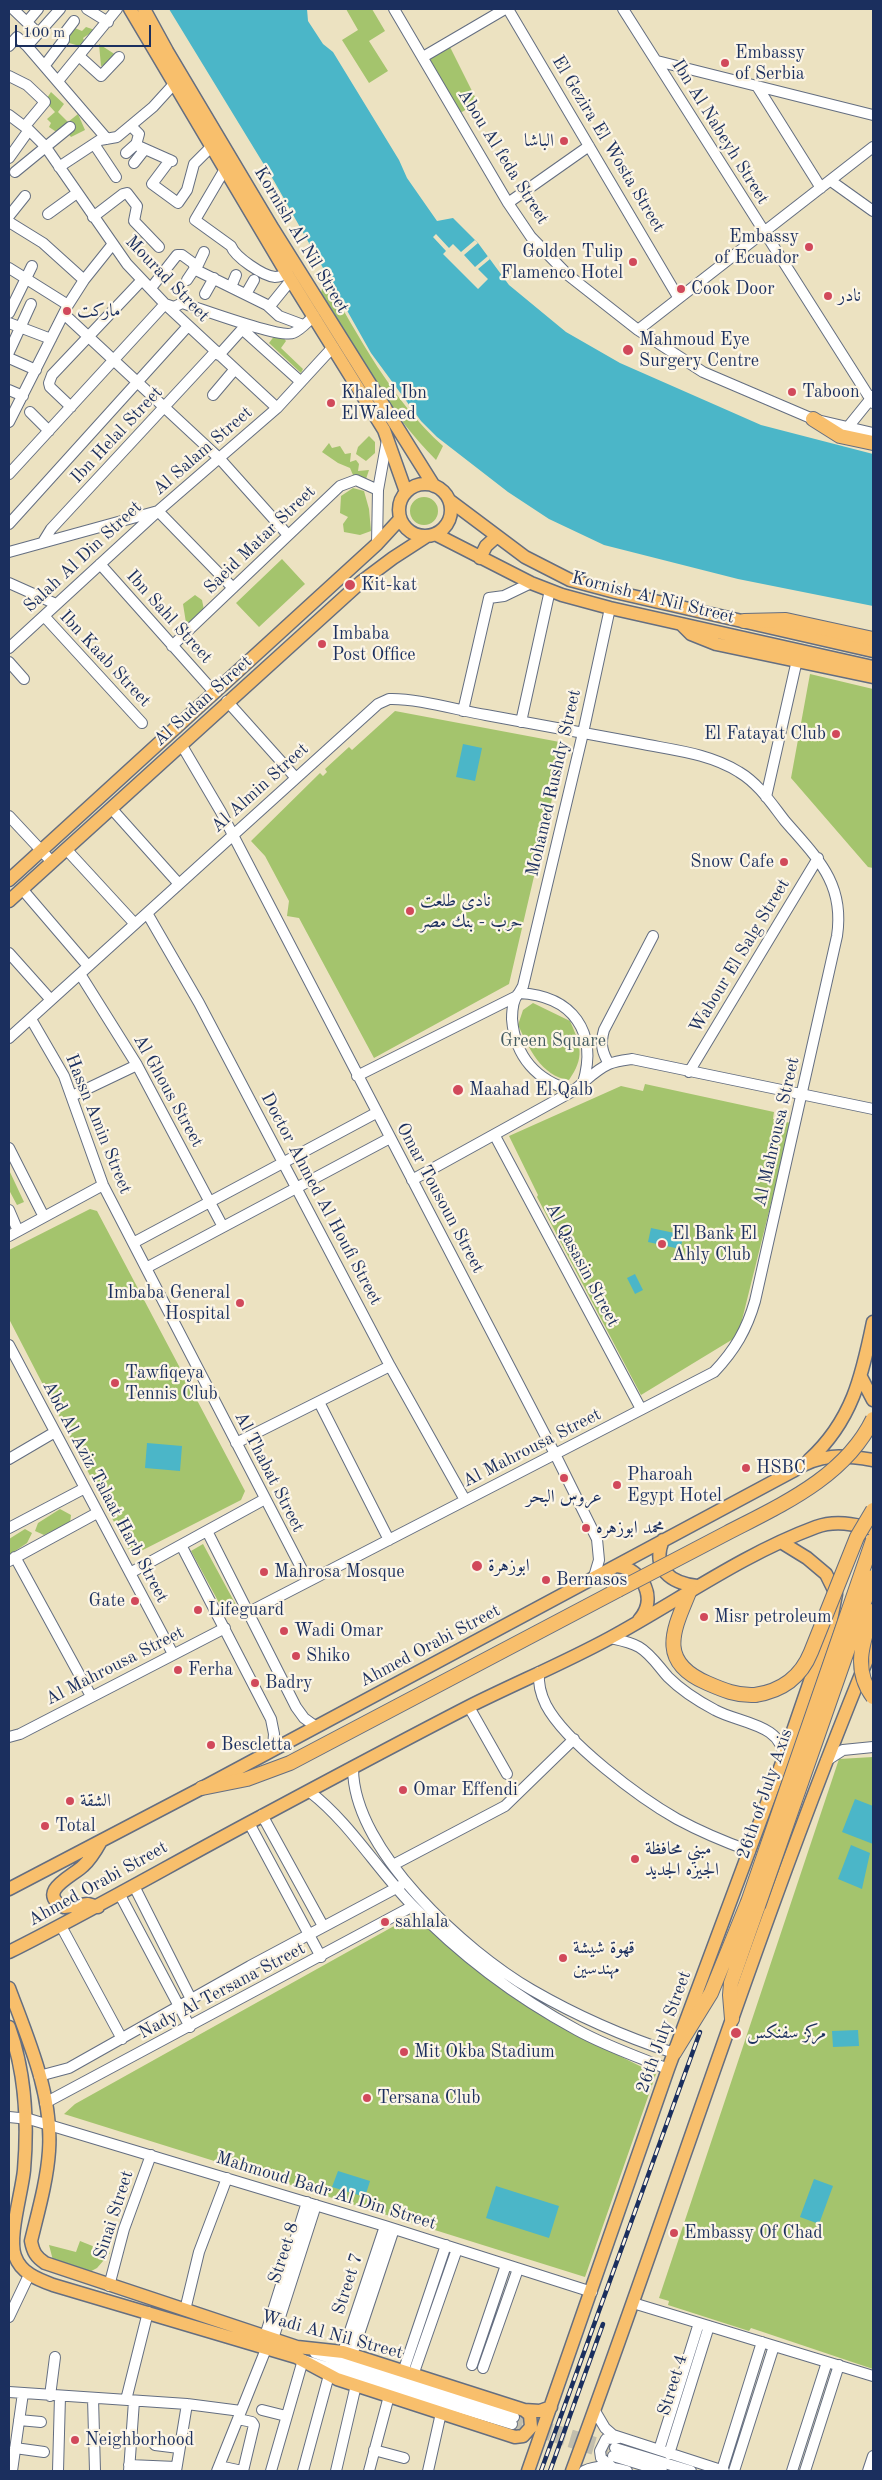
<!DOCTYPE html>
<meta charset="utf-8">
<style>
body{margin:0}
#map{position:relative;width:882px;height:2480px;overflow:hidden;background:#ece2c1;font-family:"Old Standard TT",serif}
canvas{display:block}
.frame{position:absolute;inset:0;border:10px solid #1b2f5e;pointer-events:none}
.scale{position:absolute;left:15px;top:25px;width:136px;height:22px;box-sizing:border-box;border:2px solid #1b2f5e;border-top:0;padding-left:6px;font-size:15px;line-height:18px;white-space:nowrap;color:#1b2f5e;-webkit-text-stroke:4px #fcf5e5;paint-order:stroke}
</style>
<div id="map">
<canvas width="882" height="2480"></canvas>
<div class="frame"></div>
<div class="scale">100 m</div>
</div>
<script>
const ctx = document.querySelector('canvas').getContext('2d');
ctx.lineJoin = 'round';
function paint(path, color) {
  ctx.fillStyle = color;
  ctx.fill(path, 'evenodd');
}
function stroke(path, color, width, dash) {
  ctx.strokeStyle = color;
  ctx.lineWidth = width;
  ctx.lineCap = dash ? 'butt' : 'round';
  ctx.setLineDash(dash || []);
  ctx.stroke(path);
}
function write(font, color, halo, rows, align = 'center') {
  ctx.font = font + ' "Old Standard TT",Amiri,serif';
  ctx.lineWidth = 4.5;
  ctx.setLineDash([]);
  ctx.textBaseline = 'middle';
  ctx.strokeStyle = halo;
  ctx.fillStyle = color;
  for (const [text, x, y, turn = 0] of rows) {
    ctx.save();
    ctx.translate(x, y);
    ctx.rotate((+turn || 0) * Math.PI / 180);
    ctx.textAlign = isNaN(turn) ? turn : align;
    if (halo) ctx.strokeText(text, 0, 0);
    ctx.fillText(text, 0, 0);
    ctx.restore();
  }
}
paint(new Path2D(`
 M346 9H372L385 31 369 41 388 71 369 83 342 40 358 30Z
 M70 26 82 31 86 27 95 30 83 38 86 44 83 47 69 43 66 37Z
 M99 44 116 55 111 64 101 66Z
 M450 47 478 103 460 113 426 58Z
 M51 92 64 104 58 112 68 122 78 114 85 130 71 137 64 129 58 133 49 127 51 123 47 119 55 112 45 101Z
 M325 278C359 337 392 400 443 446L436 460C390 413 356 355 319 300Z
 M280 334 286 341 281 348 303 369 301 373 269 343 275 335Z
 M369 436 375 442V453L366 461 356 454 358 447Z
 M329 443 332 448 340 446 345 454 351 453 350 462 356 460 359 464 358 471 369 470 366 479 353 475 350 468 338 463 322 452Z
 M353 488 364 491 369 509 371 531 360 535 344 532 343 524 348 517 340 513 341 496Z
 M410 511a14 14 0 1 1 28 0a14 14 0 1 1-28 0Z
 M282 559 305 584 259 627 236 603Z
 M195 595 202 600 204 610 187 629 183 604Z
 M810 674 873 689V868L868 867 791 778Z
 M395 711 565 743 509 984 374 1058 299 918 287 916 289 901 265 856 251 841 320 773 323 776 327 772 325 769 349 747 352 750Z
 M533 1003 570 1021C581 1046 585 1057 569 1080 541 1076 529 1048 518 1025L523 1010Z
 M645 1084 774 1112 773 1119 791 1123 738 1336 641 1395 537 1197 538 1195 509 1136 621 1086 643 1091Z
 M9 1170 24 1202 17 1205 9 1190Z
 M90 1209 97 1211 245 1491 241 1500 137 1553 128 1549 9 1319V1250Z
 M60 1509 71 1515 70 1523 44 1535 35 1531 38 1523Z
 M25 1529 32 1533 27 1543 9 1555V1539Z
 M203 1544 236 1605 224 1612 191 1551Z
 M873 1757V2369L751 2328 749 2331 668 2305 669 2301 659 2298 839 1759Z
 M412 1916 504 1991 553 2023 656 2074 585 2277 64 2114 75 2104Z
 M80 2241 110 2253 97 2268 84 2275 54 2264 49 2245 76 2252Z`), '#a4c46d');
paint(new Path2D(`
 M169 9H307L308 21 323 44 333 52 399 160 407 178 437 221 453 218 478 243 509 285 566 332 620 363 761 425 873 454V606L738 579 604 545 549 519 508 492 437 437 421 421 371 353 274 181Z
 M463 744 482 748 475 781 456 777Z
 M651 1228 684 1235 680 1249 648 1242Z
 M635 1274 643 1290 635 1294 627 1278Z
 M147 1443 182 1446 180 1471 145 1468Z
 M855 1799 873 1806V1844L842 1832Z
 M851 1845 870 1853 862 1889 838 1879Z
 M858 2030 859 2046 833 2047 832 2031Z
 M338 2171 370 2181 365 2197 332 2187Z
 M814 2179 833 2186 819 2224 800 2217Z
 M496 2186 559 2206 549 2238 486 2218Z`), '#4bb6c8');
paint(new Path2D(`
 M436 234 449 248 453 244 461 252 475 240 478 243 464 255 475 267 488 256 490 259 478 269 488 279 478 289 443 254 446 251 433 237Z`), '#ece2c1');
stroke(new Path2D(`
 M514 2417 615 2448
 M512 2424 613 2456`), '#c2bead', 10, [10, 5]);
const minor = new Path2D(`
 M13 9 38 33
 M87 9 108 22
 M394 9 508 203 531 237 568 275 638 330 703 372 813 419 873 433
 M508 9 678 297
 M623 9 873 403
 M27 22 38 9
 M9 46 17 37 27 46 107 139
 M27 46 60 9
 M79 56 101 76 119 57
 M423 57 505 9
 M657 61 873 115
 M45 65 64 40V34L74 21
 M9 76 27 85 45 102 25 126
 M58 81 117 9
 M757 86 821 188
 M9 115 29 130 45 146 127 264 165 304 277 408
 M131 126 139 134 136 145 172 161
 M94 144 116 177
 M126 153 136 144
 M9 158 29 130
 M170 160 152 184 178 203 187 190 194 164 211 147
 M134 163 145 149
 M59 167 100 140 117 137 153 107 173 85
 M225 169 195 220 231 246C235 257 263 276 275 277 279 277 283 275 287 274
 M15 172 70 127
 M831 181 873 211
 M508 203 589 146
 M48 214 77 193
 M9 216 25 196
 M93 217 123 194 127 193 137 206 134 221 159 247
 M9 222 43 243 84 280
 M9 268 68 305
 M196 269 204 252
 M187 280 195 268
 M231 287 236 275
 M151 288 177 255H182L193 263 196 270 267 305 279 316 303 325
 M205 294 214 278
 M246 294 254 280
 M270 306 291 280
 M9 313 32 266
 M64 314 220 459 288 535
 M9 323 51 339
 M242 329 301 382
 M638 330 873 147
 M9 352 31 304
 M219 355 245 326
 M9 358 36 370
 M9 390 23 396
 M213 395 235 369
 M71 407 50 387 49 383 52 375 142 280
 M30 412 49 431
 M9 422 68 305 84 280 112 245
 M848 427 873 396
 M9 474 165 304 174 307 182 303C199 308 281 339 293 333 301 330 308 321 314 316
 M9 524 188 326
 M43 542 51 529 216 351
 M377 544 378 490 387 440
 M9 552 158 511 277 408 333 347
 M100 564 214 692
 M9 583 56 604
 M44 616 142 723
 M172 646 340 486 356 480 378 490
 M9 648 158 511 233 588
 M9 662 24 679
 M227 701 295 777
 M463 711 489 598 504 596 531 583
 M521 722 550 590
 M181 744 221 812 555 1454 597 1539 599 1560 593 1580
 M766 797 797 660
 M111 808 179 884
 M9 816 52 862
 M66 849 135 924
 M22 889 88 966
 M147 913 199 1003 390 1366 465 1500
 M9 953 51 1000
 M80 974 137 1065 223 1227
 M519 993 523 986 583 733 610 608
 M31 1019 64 1076 103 1185 308 1581
 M9 1038 378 704 389 699C417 698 457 710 486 715 537 724 587 734 638 743 672 750 709 753 739 772 759 784 771 803 785 821 817 858 845 883 837 936L755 1301C747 1329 735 1350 714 1372L249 1612
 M609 1064C602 1052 600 1044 604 1030L653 936
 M689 1072 818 858
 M357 1076 515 997
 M583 1083C598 1032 573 996 519 993 513 999 512 1010 512 1019 515 1057 537 1081 573 1091 585 1082 595 1070 609 1064 616 1061 625 1060 632 1059L873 1109
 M72 1096 137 1065
 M495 1136 641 1409
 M9 1148 44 1217
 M412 1180 573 1091
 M9 1210 18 1231
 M9 1236 103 1185
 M133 1243 376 1113
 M146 1268 390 1138
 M9 1345 173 1654
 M319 1402 389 1540
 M236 1443 390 1366
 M9 1459 55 1432
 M9 1528 85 1488
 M207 1531 296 1707 304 1718 315 1726
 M181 1545 271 1719 274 1734 273 1748
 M15 1557 91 1696
 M9 1561 97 1513
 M130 1573 265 1499
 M610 1638C619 1640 630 1642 639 1647 651 1654 659 1667 668 1677 681 1690 698 1701 715 1710 738 1723 785 1724 783 1759
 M539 1672C538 1684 541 1695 546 1705 566 1743 640 1798 677 1819 701 1832 725 1842 750 1851
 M469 1707 507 1774
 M9 1737 20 1734 225 1628
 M826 1761 843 1750 873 1747
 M353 1769C354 1851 465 1951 532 1990 577 2016 625 2037 674 2053
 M310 1792C350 1823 376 1868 411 1904 460 1955 516 1997 577 2030 606 2046 638 2057 668 2069
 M262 1815 323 1926
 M249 1823 321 1957
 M393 1865 505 1806 574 1739
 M134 1886 191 1999
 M120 1895 190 2027
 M61 1926 122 2039
 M39 2076 69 2068 250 1966 400 1886
 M45 2103 413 1906
 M9 2117 29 2119 385 2226 592 2292
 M109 2286 124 2229 151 2155
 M633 2303 873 2376
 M185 2310 199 2252 227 2178
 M9 2317 29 2275
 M265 2336 307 2202
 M273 2339 316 2205
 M343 2352 385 2226
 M315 2353 514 2417
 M352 2355 394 2229
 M472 2365 506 2265
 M483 2368 518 2269
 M403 2372 446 2245
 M413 2375 457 2249
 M9 2392 187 2404 241 2411
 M50 2396 55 2357
 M93 2398 95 2471
 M126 2400 148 2312
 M262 2410 286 2416
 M595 2411 605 2428 613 2435 724 2471
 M238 2419 252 2422 254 2425 243 2471
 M19 2420 41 2422
 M155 2445 179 2448
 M15 2448 44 2452
 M615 2448 691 2471
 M374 2450 404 2458
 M659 2450 699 2323
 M669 2454 709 2326
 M613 2456 662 2471
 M129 2465 176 2467
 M219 2466 242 2471
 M612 2467 601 2458 600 2451 606 2439 619 2438
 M722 2470 762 2342
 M12 2471 23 2393
 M58 2471 60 2396
 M129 2471 134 2401
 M176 2471 187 2404
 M217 2471 266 2349
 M271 2471 303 2360 512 2424
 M303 2471 329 2375
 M336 2471 356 2385
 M369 2471 389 2396
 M428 2471 441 2413
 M584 2471C599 2464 612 2467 627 2471
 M734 2471 774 2346
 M792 2471 827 2362
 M805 2471 839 2365
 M868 2471 873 2456`);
const major = new Path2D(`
 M130 9 287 274 384 430 406 492
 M144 9 167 51 273 229 434 486
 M399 510a26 26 0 1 1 52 0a26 26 0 1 1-52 0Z
 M449 500 525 557 570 580 615 592 873 651
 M435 534 531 583 562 595 610 608 873 667
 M480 558 486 546 496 537
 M681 624 691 634 716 644 873 677
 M9 880 377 544 400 519
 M9 901 361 582 393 558 427 536
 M861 1377 873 1400
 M809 1460C852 1421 862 1376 873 1322
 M663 1540C651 1569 671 1583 697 1586
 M617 1566C643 1569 658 1599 639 1620
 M9 1889 202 1788 793 1471C820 1453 842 1455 873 1460
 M98 1907 88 1904 64 1907C35 1892 73 1876 83 1866 91 1859 96 1850 101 1841
 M9 1952C95 1909 177 1861 262 1816 331 1779 400 1742 470 1706 516 1683 564 1663 610 1638 678 1601 743 1554 816 1527 835 1520 854 1524 873 1529
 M9 1988C28 2039 53 2095 49 2151 47 2181 38 2212 31 2241 33 2252 36 2257 45 2263L297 2347 343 2352 524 2410 540 2411 551 2407
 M9 2027C25 2071 28 2123 24 2170 22 2192 8 2237 15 2256 21 2273 37 2279 53 2285L296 2357 337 2379 515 2437 523 2436 531 2427 530 2415 524 2410
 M528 2471 668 2069 783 1760 831 1620 836 1594 826 1574 807 1558 781 1542
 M572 2471C674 2196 761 1916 873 1645`);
const highway = new Path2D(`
 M813 419 840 436 873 443
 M744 621 786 620 873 639
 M690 1590C674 1629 656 1661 707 1683 723 1690 737 1696 755 1695
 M202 1788 247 1779 290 1763 618 1590
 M732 2019 730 1995 731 1983 758 1906
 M674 2053 711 1993 748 1902`);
stroke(minor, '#646e81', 12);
stroke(major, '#646e81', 15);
stroke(highway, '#646e81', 16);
stroke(minor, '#fff', 10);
stroke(major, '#f8bf6c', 12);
stroke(highway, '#f8bf6c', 14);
const rail = new Path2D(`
 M541 2471 700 2032
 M550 2471 603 2324`);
stroke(rail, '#1b2f5e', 4.5);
stroke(rail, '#fcf5e5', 2.5, [8]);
const highwayBridge = new Path2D(`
 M618 1590C655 1571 691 1552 727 1533 781 1505 845 1477 873 1419
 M873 1611C863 1641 852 1669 873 1697
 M755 1695C782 1691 801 1677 811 1652L857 1537 873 1510
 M748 1902 873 1540
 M758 1906 873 1577`);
stroke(highwayBridge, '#646e81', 16, []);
stroke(highwayBridge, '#f8bf6c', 14);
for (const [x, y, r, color] of [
 [725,63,5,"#d1495b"],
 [564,141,5,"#d1495b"],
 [809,247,5,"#d1495b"],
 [633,262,5,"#d1495b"],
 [681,289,5,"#d1495b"],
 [828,296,5,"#d1495b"],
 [67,311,5,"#d1495b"],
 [628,350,6,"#d1495b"],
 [792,392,5,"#d1495b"],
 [331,403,5,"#d1495b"],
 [350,585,6,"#d1495b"],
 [322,644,5,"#d1495b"],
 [836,734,5,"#d1495b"],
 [784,862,5,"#d1495b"],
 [410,911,5,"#d1495b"],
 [458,1090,6,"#d1495b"],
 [662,1244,5,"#d1495b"],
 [240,1303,5,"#d1495b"],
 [115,1383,5,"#d1495b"],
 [746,1468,5,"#d1495b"],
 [564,1478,5,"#d1495b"],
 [617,1485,5,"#d1495b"],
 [586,1528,5,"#d1495b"],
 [477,1566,6,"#d1495b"],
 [264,1572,5,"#d1495b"],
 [546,1580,5,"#d1495b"],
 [135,1601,5,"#d1495b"],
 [198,1610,5,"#d1495b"],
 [704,1617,5,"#d1495b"],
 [284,1631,5,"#d1495b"],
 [296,1656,5,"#d1495b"],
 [178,1670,5,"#d1495b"],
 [255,1683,5,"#d1495b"],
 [211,1745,5,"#d1495b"],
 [403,1790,5,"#d1495b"],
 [70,1801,5,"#d1495b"],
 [45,1826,5,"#d1495b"],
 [635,1859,5,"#d1495b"],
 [385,1922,5,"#d1495b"],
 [563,1958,5,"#d1495b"],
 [736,2033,6,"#d1495b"],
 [404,2052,5,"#d1495b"],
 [367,2098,5,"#d1495b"],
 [674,2233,5,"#d1495b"],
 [75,2440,5,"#d1495b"]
]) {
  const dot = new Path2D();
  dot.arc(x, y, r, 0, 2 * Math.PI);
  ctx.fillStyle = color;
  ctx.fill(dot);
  stroke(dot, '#fcf5e5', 2);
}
write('18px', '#1b2f5e', '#fcf5e5', [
 ["Embassy",735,53],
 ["of Serbia",735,74],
 ["الباشا",554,141,"right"],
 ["Embassy",799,237,"right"],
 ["of Ecuador",799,258,"right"],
 ["Golden Tulip",623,252,"right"],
 ["Flamenco Hotel",623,273,"right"],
 ["Cook Door",691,289],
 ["نادر",838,296],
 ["ماركت",77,311],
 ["Mahmoud Eye",639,340],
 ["Surgery Centre",639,361],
 ["Taboon",802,392],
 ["Khaled Ibn",341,393],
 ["ElWaleed",341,414],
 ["Kit-kat",361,585],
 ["Imbaba",332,634],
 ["Post Office",332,655],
 ["El Fatayat Club",826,734,"right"],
 ["Snow Cafe",774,862,"right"],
 ["نادى طلعت",420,901],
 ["حرب - بنك مصر",420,922],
 ["Maahad El Qalb",469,1090],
 ["El Bank El",672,1234],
 ["Ahly Club",672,1255],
 ["Imbaba General",230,1293,"right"],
 ["Hospital",230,1314,"right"],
 ["Tawfiqeya",125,1373],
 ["Tennis Club",125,1394],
 ["HSBC",756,1468],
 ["Pharoah",627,1475],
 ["Egypt Hotel",627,1496],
 ["عروس البحر",564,1497,"center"],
 ["محمد ابوزهره",596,1528],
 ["ابوزهرة",488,1566],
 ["Mahrosa Mosque",274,1572],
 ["Bernasos",556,1580],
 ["Gate",125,1601,"right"],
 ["Lifeguard",208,1610],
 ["Misr petroleum",714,1617],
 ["Wadi Omar",294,1631],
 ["Shiko",306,1656],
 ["Ferha",188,1670],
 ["Badry",265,1683],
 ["Bescletta",221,1745],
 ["Omar Effendi",413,1790],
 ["الشقة",80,1801],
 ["Total",55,1826],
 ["مبني محافظة",645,1849],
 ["الجيزه الجديد",645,1870],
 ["sahlala",395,1922],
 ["قهوة شيشة",573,1948],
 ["مهندسين",573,1969],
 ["مركز سفنكس",747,2033],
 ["Mit Okba Stadium",414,2052],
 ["Tersana Club",377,2098],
 ["Embassy Of Chad",684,2233],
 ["Neighborhood",85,2440]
], 'left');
write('18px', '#1b2f5e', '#fcf5e5', [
 ["Ibn Al Nabeyh Street",720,132,58],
 ["El Gezira El Wosta Street",608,144,59],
 ["Abou Al feda Street",503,157,58],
 ["Kornish Al Nil Street",301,240,59],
 ["Mourad Street",167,279,46],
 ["Ibn Helal Street",117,435,-47],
 ["Al Salam Street",203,451,-41],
 ["Saeid Matar Street",260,540,-44],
 ["Salah Al Din Street",83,557,-43],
 ["Kornish Al Nil Street",653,598,14],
 ["Ibn Sahl Street",169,617,48],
 ["Ibn Kaab Street",105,659,47],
 ["Al Sudan Street",203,701,-42],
 ["Mohamed Rushdy Street",554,783,-77],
 ["Al Almin Street",260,788,-42],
 ["Wabour El Salg Street",740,956,-59],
 ["Al Ghous Street",168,1091,61],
 ["Hassn Amin Street",98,1124,68],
 ["Al Mahrousa Street",777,1132,-77],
 ["Omar Tousoun Street",440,1198,62],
 ["Doctor Ahmed Al Houfi Street",321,1199,62],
 ["Al Qasasin Street",582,1265,62],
 ["Al Mahrousa Street",532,1448,-27],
 ["Al Thabat Street",269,1472,63],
 ["Abd Al Aziz Talaat Harb Street",105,1492,62],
 ["Ahmed Orabi Street",430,1646,-28],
 ["Al Mahrousa Street",115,1666,-27],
 ["26th of July Axis",765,1794,-71],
 ["Ahmed Orabi Street",98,1884,-29],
 ["Nady Al Tersana Street",222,1991,-28],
 ["26th July Street",664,2032,-70],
 ["Mahmoud Badr Al Din Street",326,2191,17],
 ["Sinai Street",114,2215,-72],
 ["Street 8",284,2253,-72],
 ["Street 7",348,2284,-72],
 ["Wadi Al Nil Street",332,2335,15],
 ["Street 4",673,2385,-73]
]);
write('18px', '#445c62', '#fcf5e5', [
 ["Green Square",553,1041]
]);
</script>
